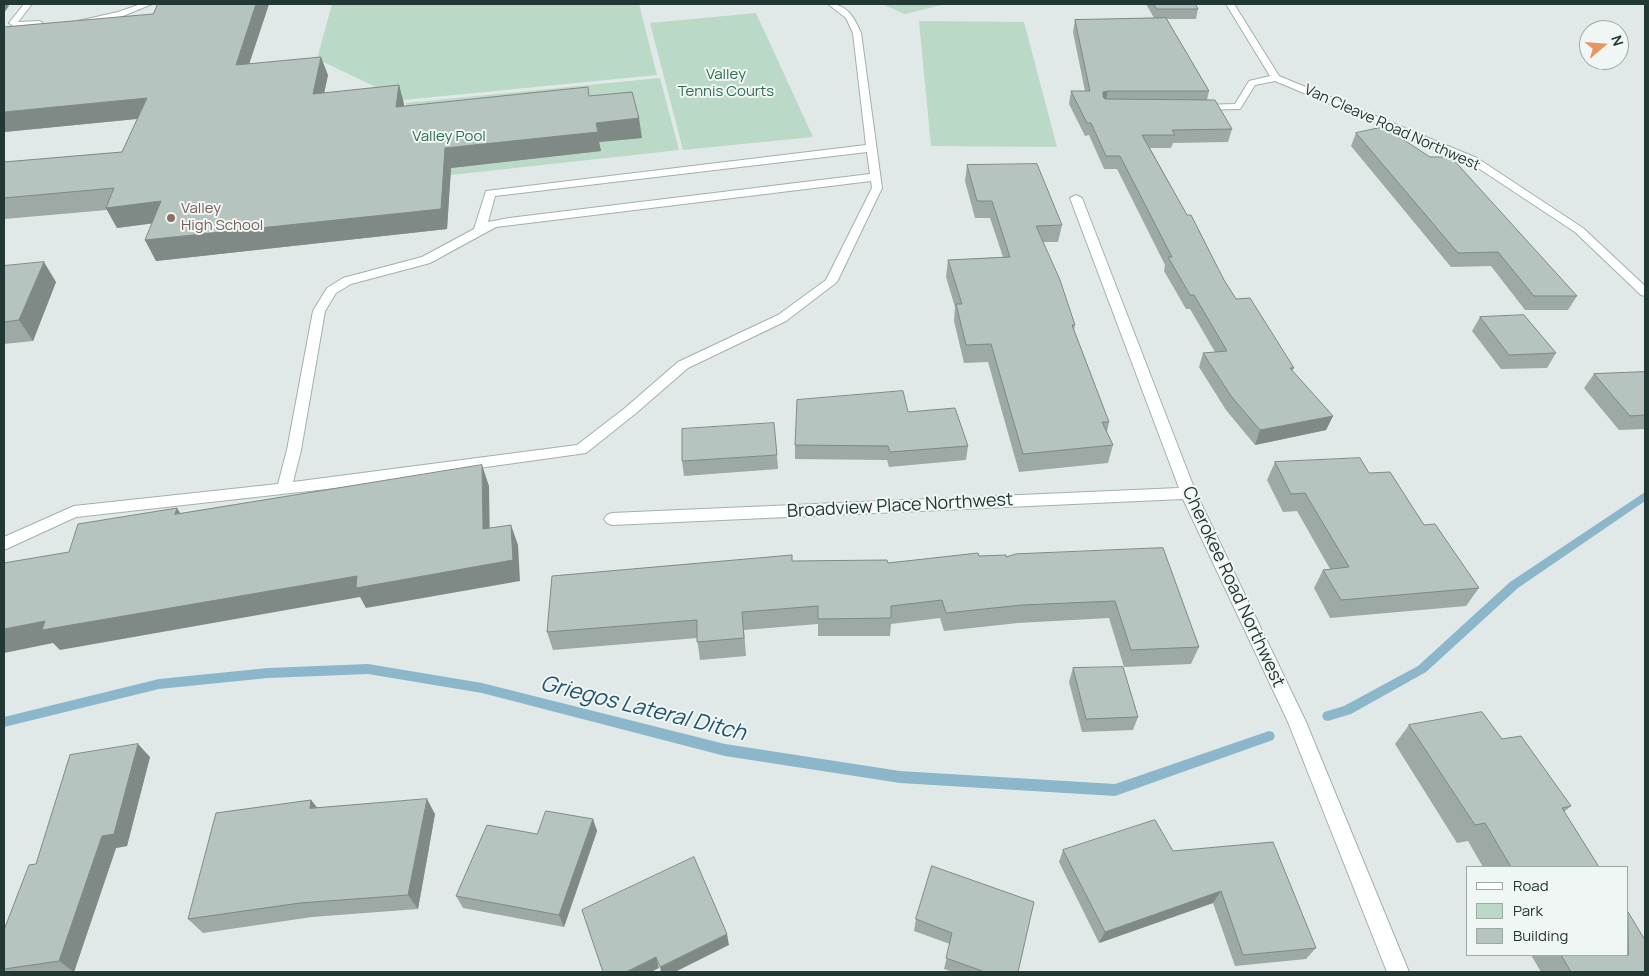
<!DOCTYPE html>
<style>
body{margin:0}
#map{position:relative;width:1649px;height:976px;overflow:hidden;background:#e0e9e7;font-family:Manrope,sans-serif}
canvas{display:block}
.frame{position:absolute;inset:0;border:5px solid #223835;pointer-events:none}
.legend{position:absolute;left:1466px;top:866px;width:162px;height:90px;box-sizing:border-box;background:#f0f6f4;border:1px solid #9eaaa8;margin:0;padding:6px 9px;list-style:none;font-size:15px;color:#223835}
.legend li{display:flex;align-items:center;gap:10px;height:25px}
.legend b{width:25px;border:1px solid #9eaaa8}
.north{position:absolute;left:1579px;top:20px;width:50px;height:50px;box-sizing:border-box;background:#f0f6f4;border:1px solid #9eaaa8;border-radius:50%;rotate:72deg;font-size:14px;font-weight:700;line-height:20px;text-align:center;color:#223835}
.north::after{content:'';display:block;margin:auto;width:18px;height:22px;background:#e59663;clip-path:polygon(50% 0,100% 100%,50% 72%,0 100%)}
</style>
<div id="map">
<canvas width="1649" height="976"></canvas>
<div class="frame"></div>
<ul class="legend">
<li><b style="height:6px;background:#fff"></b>Road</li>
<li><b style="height:14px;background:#bbd9c7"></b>Park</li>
<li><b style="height:14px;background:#b6c4c0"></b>Building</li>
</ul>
<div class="north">N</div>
</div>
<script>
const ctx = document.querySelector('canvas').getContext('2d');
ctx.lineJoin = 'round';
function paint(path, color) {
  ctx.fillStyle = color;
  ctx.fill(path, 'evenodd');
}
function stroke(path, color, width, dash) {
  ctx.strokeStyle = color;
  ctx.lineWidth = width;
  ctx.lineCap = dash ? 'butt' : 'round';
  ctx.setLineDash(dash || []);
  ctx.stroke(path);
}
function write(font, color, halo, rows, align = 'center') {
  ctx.font = font + ' Manrope,sans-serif';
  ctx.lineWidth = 4;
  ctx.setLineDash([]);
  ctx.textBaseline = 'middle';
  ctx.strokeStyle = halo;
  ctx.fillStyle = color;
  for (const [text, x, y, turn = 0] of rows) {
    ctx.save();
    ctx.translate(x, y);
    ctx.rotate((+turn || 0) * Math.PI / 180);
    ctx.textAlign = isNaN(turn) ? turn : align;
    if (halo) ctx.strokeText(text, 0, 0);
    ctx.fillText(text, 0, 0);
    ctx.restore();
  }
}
paint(new Path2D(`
 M332 4H639L657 75 403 100 317 59Z
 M882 4H945L905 14Z
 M756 13 813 137 683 150 650 23Z
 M919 21 1024 22 1057 147 931 146Z
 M660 78 679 150 397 181 406 103Z`), '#bbd9c7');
paint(new Path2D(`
 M1645 492V501L1518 588 1426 672 1351 714 1328 721 1324 720 1322 716 1324 712 1344 706 1418 666 1510 582Z
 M368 664 482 683 725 744 900 771 1115 784 1269 731 1273 732 1275 736 1273 740 1115 796 900 783 725 756 482 693 368 674 268 678 159 689 4 727V717L159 679 268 668Z`), '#8cb7ca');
const minor = new Path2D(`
 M24 4H32L18 22 39 21 42 22V26C31 28 18 31 9 23Z
 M141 4H152L123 16 82 24 78 21 118 12Z
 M828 4C846 3 855 18 861 33L882 188 837 282 786 321 688 368 635 414 586 453 336 488 76 517 4 550V537L74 506 278 484 287 450 313 311 327 288 343 278 422 257 474 229 486 191 866 145 853 33 846 18ZM867 152 870 174 509 218 488 222 495 196ZM871 181 872 188 826 280 778 315 678 362 625 408 577 445 293 482 301 450 325 311 336 293 351 284 430 263 496 227Z
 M1226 4H1234L1279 76 1477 158 1583 228 1645 286V296L1641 295 1575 232 1469 162 1275 81 1255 85 1240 109 1196 110V106L1199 105 1235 104 1249 81 1270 76Z
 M1076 195 1082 198 1196 493 1306 722 1409 972H1387L1288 722 1183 499 612 525 607 523 604 519 607 515 612 513 1179 488 1070 198Z`);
stroke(minor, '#a3b0ae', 2);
paint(minor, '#fff');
paint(new Path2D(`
 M158 4H269L249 63 328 75 324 93 399 85 404 104V106L589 96 642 138 599 142 601 151 451 168 447 229 156 261 145 240 152 223 117 228 107 210 4 219V162L122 152 137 119 4 132 153 14Z
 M1146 4H1195L1198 9 1196 19H1167L1209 91 1207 100 1232 129 1228 142 1173 143 1171 148H1150L1187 215 1224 280 1236 299 1294 368 1292 371 1333 416 1326 430 1255 445 1226 410 1199 367 1203 353 1215 352 1190 309H1186L1164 271 1165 265 1117 169H1104L1089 135 1085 136 1069 104 1071 91H1085L1073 32 1075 20 1154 18Z
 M1356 133 1577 296 1568 310H1525L1491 266 1451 267 1351 146Z
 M967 165 1062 225 1058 242H1043L1075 325 1074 330 1109 422 1107 432 1113 445 1108 463 1019 472 988 362 964 363 954 321 955 307 946 277 948 260 1003 257 990 218H975L965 181Z
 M4 266 56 282 33 341 4 344Z
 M1480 317 1556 353 1547 368 1501 369 1472 331Z
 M1645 372V429L1619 430 1584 388 1594 374Z
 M908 412 968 446 966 460 889 467 887 460 795 459V445Z
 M777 455 778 469 684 476 682 461Z
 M1275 462 1369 473 1424 525 1479 588 1466 606 1330 618 1314 588 1323 570 1330 569 1297 511 1283 512 1267 480Z
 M1163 548 1199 647 1191 664 1124 667 1109 618 1018 623 944 631 940 618 891 624 890 636H818V624L744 630 746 656 700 660 697 638 553 650 547 632 792 561 888 563 979 556 1006 557Z
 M1073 668 1138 717 1133 730 1082 732 1069 682Z
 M1409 725 1502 739 1571 806 1564 812 1599 867H1483L1468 841 1457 843 1395 744Z
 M150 757 127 846 116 848 74 972H4V930L36 864Z
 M311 800 317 807 435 814 418 909 312 917 203 933 188 919Z
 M593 819 597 831 564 927 463 908 456 896 537 834Z
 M1063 850 1173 851 1316 948 1306 959 1235 966 1213 903 1099 943 1059 862Z
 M932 866 1018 972H953L944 969 950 944 914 931 916 919Z
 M1531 955H1628L1645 972H1541Z`), '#9da9a5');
paint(new Path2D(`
 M4 4H7L9 6 4 13Z
 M256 4H269L243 83 236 65Z
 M321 57 328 75 320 112 313 94Z
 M399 85 404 104 402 126 396 107Z
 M1108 91 1105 103 1100 105 1103 92Z
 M147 98 156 117 4 132V112Z
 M639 118 642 138 599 142 601 151 451 168 447 229 156 261 145 240 445 148 596 123Z
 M161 201 171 221 117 228 106 208Z
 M44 262 56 282 33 341 19 320Z
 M1333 416 1326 430 1255 445 1260 430Z
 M482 465 489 486 490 550 483 529Z
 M177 508 190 529 175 514Z
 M511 525 518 545 520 581 366 608 360 597 60 650 53 643 4 653V629Z
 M138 744 150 757 127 846 116 848 74 972 59 961 102 836Z
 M427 799 435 814 418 909 408 895Z
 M311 800 323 816 310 808Z
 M593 819 597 831 564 927 559 915Z
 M1221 891 1213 903 1099 943 1105 932Z
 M727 934 729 945 675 972H661L660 967Z
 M656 957 659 968 651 972H626Z`), '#7f8986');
const building = new Path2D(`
 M158 4H256L236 65 321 57 313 94 399 85 396 107 588 87 589 96 632 92 639 118 596 123 598 132 445 148 441 209 145 240 161 201 106 208 114 188 4 198V162L122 152 147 98 4 112V27L153 14Z
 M1154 4H1195L1198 9H1157Z
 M1166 18 1209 91H1108L1103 92V97L1105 99 1215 100 1232 129 1172 130 1175 135H1142L1187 215H1191L1224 280 1236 299 1250 298 1294 368H1290L1333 416 1260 430 1231 396 1203 353 1227 351 1194 295H1190L1168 257H1172L1120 156H1106L1091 123H1087L1071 91H1090L1075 20Z
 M1384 127 1430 157H1451L1577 296H1534L1498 252 1458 253 1356 133Z
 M1037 164 1062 225 1036 226 1060 280 1075 325H1072L1109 422H1102L1113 445 1023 454 991 344 966 345 956 304H962L948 260 1010 257 992 201H977L967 165Z
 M44 262 19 320 4 322V266Z
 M1524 315 1556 353 1509 355 1480 317Z
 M1645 372V415L1630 416 1594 374Z
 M903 391 908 412 955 408 968 446 890 452 888 446 795 445 797 400Z
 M774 423 777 455 682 461V429Z
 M1360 458 1369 473 1390 472 1424 525 1435 524 1479 588 1341 600 1323 570 1349 567 1305 493 1291 494 1275 462Z
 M482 465 483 529 511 525 513 560 356 588 357 576 42 630 45 621 4 629V563L69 552 78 524 177 508 175 514Z
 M1163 548 1199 647 1131 650 1115 601 1022 605 946 613 942 600 891 606V618L818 619V606L742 612 744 638 697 642V620L547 632 552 576 792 555V561L887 560 888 563 978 553 979 556 1006 555V557L1016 554Z
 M1123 667 1138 717 1086 719 1073 668Z
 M1482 712 1502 739 1521 736 1571 806 1562 808 1599 867H1511L1485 823 1475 825 1409 725Z
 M138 744 114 834 102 836 59 961 4 969V930L29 865 36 864 70 755Z
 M427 799 408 895 300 903 188 919 216 813 311 800 310 808Z
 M546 811 593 819 559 915 456 896 487 825 537 834Z
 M1155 820 1173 851 1273 842 1316 948 1243 955 1221 891 1105 932 1063 850Z
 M694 857 727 934 660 967 656 957 626 972H603L582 910Z
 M932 866 1034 902 1018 972H985L946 958 952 933 916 919Z
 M1628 912 1645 940V972H1571L1561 955H1628Z`);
paint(building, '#b6c4c0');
stroke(building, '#7f8986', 1);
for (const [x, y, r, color] of [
 [171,218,5,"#8d6e63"]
]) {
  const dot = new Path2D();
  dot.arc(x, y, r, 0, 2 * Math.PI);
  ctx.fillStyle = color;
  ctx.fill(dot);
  stroke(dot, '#f0f6f4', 2);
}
write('15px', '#306b50', '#f0f6f4', [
 ["Valley",726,75],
 ["Tennis Courts",726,92],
 ["Valley Pool",449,137]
]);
write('15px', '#223835', '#f0f6f4', [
 ["Van Cleave Road Northwest",1392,128,24]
]);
write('15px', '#785e54', '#f0f6f4', [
 ["Valley",181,209],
 ["High School",181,226]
], 'left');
write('18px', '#223835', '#f0f6f4', [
 ["Broadview Place Northwest",900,506,-3],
 ["Cherokee Road Northwest",1233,587,65]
]);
write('italic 22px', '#22566e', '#f0f6f4', [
 ["Griegos Lateral Ditch",643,709,14]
]);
</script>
